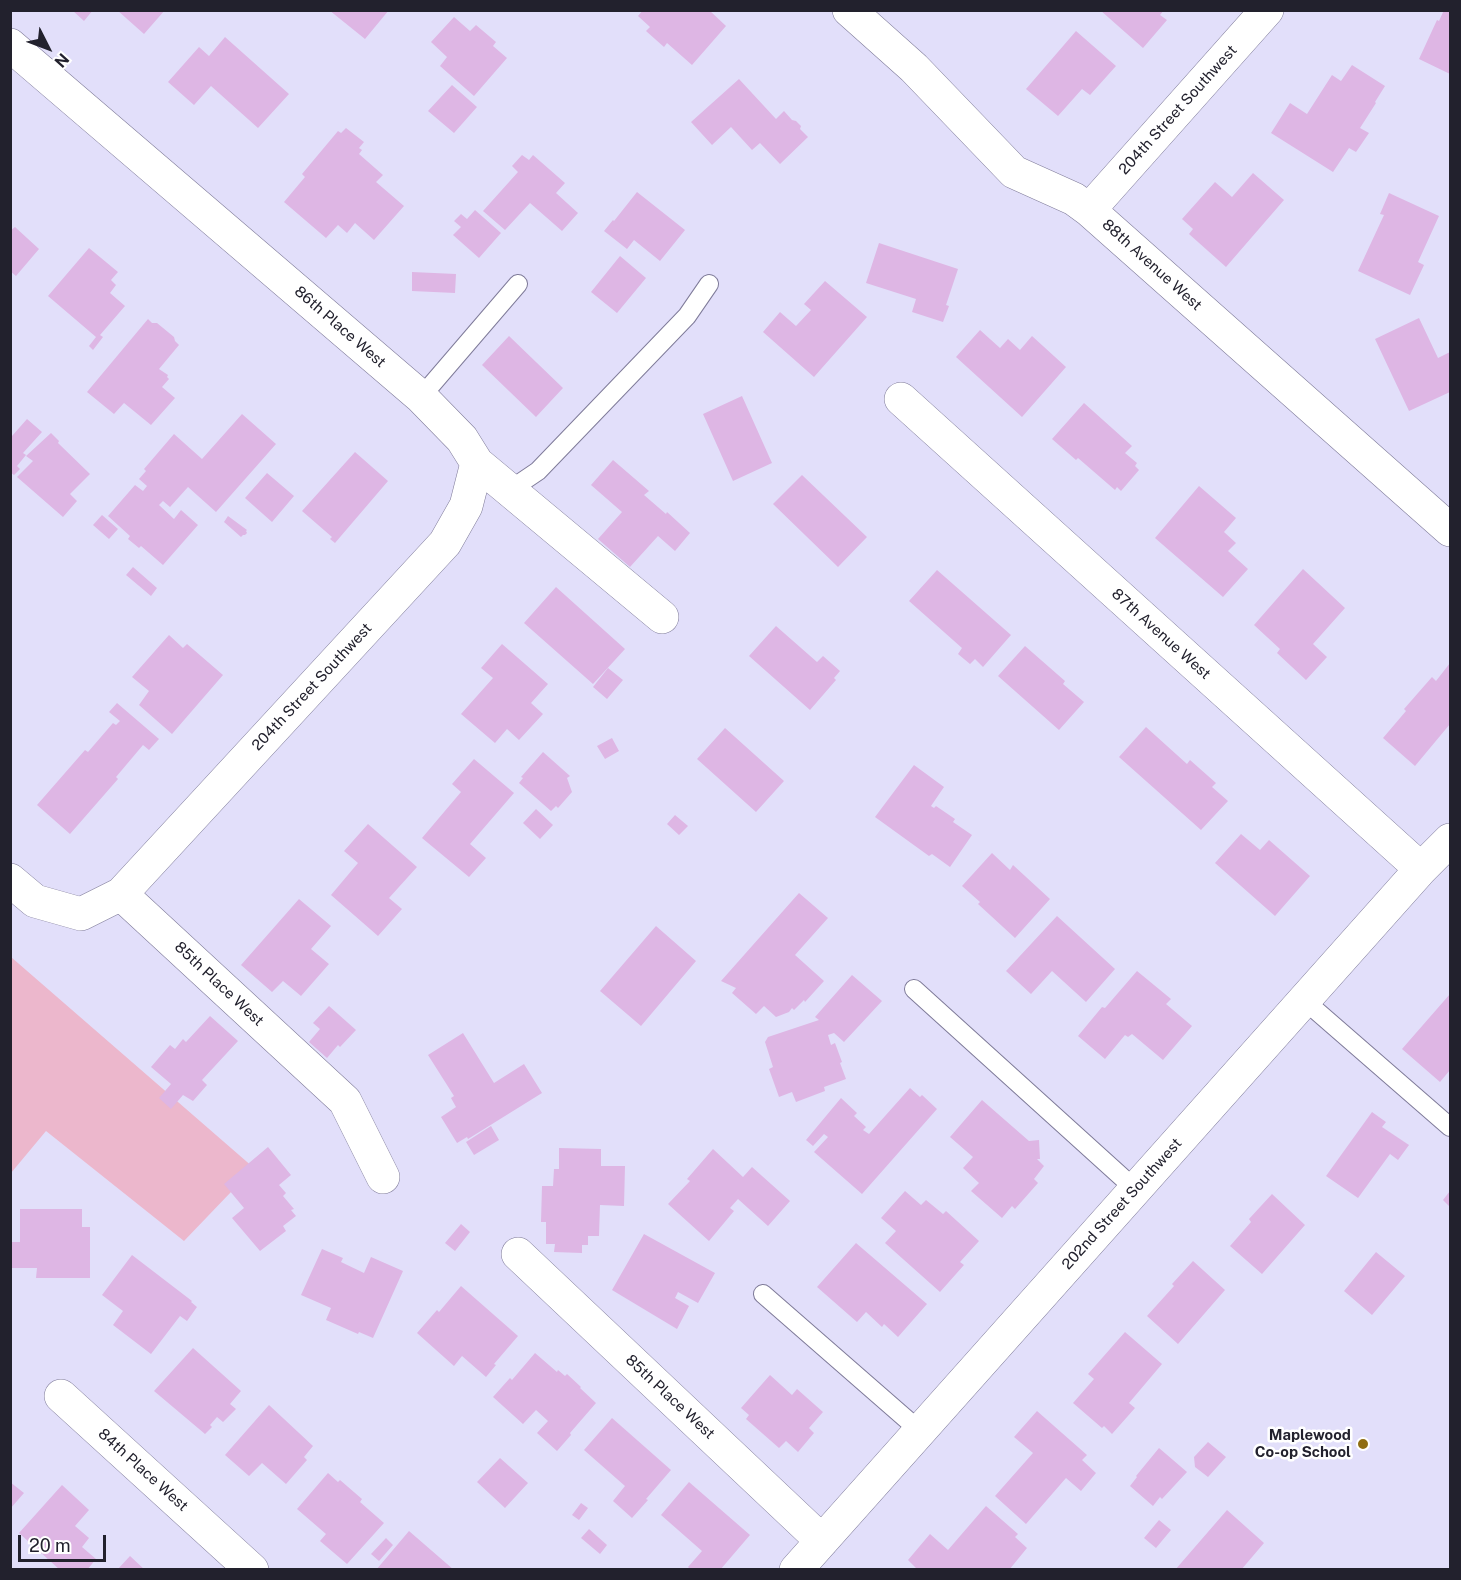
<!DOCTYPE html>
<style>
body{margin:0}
#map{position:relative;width:1461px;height:1580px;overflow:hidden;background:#e2dffa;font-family:"Public Sans",sans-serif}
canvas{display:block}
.frame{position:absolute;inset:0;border:12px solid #22212d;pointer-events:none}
.north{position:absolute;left:18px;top:18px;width:60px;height:60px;-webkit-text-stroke:4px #fff;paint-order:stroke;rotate:132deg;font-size:16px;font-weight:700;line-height:24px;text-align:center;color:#22212d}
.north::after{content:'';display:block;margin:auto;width:21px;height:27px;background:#22212d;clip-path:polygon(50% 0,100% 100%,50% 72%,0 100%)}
.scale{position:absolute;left:18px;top:1535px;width:88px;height:27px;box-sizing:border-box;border:3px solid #22212d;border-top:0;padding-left:8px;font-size:18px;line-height:21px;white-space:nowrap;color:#22212d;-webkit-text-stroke:4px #fff;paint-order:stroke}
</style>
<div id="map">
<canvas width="1461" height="1580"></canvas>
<div class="frame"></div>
<div class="north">N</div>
<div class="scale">20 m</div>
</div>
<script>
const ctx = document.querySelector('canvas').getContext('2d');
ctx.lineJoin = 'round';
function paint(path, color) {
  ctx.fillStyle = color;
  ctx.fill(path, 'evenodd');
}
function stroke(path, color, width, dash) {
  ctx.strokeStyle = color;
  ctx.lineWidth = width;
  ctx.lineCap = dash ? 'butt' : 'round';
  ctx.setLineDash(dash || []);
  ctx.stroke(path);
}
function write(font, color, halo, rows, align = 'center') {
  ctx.font = font + ' "Public Sans",sans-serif';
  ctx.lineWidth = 5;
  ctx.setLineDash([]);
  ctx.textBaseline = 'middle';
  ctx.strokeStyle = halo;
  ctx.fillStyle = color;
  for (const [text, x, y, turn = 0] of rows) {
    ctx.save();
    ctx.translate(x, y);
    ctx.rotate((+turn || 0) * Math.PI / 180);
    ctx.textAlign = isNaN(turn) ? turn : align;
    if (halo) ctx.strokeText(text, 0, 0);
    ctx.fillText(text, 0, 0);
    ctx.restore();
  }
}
paint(new Path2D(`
 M11 957 254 1168 184 1241 46 1131 11 1173Z`), '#ecb7cc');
paint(new Path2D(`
 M72 10H93L84 21Z
 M117 10H165L144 34Z
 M329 10H389L365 39Z
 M643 10H709L726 26 692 65 667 43 664 47 646 31 650 27 638 16Z
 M1100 10H1164L1160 15 1167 20 1143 48Z
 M1444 10H1450V74L1419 59 1437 20 1439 21Z
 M454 17 470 31 476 25 496 42 493 46 507 58 474 96 440 66 447 57 431 42Z
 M1076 31 1116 66 1090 95 1082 89 1058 116 1026 89Z
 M225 37 289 94 258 128 211 86 194 105 168 82 199 47 209 56Z
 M1352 65 1385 86 1375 102 1376 103 1360 128 1369 133 1356 152 1349 148 1333 172 1271 133 1290 103 1307 114 1332 75 1341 81Z
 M739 79 776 119 784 111 792 120 796 121 801 126 800 129 808 137 780 164 760 143 752 150 731 127 712 145 691 122Z
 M452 85 477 107 454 133 428 111Z
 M346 128 364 142 359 148 362 150 359 154 383 175 376 182 404 206 374 240 355 223 347 233 338 225 326 238 284 202 305 177 302 174 338 131 341 133Z
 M522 155 529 160 533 155 565 183 556 193 578 213 562 231 530 203 505 230 483 211 518 172 512 166Z
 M1253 173 1284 200 1226 267 1189 234 1193 229 1182 219 1215 182 1232 197Z
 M637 192 685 230 660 261 634 240 627 249 604 231 613 220 614 221Z
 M1389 193 1439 216 1418 262 1424 265 1410 295 1358 271 1384 215 1380 214Z
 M475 210 501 233 479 258 453 235 461 227 454 221 461 214 467 219Z
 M15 227 39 249 16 276 10 271V231Z
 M879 243 958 269 946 305 949 306 943 322 912 312 916 299 866 283Z
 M89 248 118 272 111 280 116 285 110 293 125 306 100 335 103 337 93 350 89 346 96 337 48 296Z
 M620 256 646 278 617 313 591 292Z
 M412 272 456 274 455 293 412 291Z
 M825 281 867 317 814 377 763 332 780 312 796 326 811 310 804 304Z
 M1419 318 1438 358 1450 352V392L1409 411 1375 339Z
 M148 319 152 323H157L174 337 175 341 179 345 159 369 168 375 167 377 169 379 162 387 175 398 151 425 124 403 114 414 87 392Z
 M980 330 1000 348 1008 339 1020 350 1032 336 1066 367 1022 417 956 357Z
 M509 336 563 388 536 417 482 365Z
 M742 396 772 463 733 481 703 414Z
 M1084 403 1132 446 1125 453 1137 463 1135 466 1139 470 1121 491 1117 487 1115 490 1078 458 1076 460 1052 439Z
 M242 414 276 444 216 512 188 487 170 507 163 501 159 505 174 519 181 510 198 525 163 565 141 546 139 548 128 539 130 536 108 516 135 485 143 491 147 486 139 479 146 471 144 469 174 434 202 459Z
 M27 419 42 432 23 453 26 455 17 466 20 469 14 475 10 472V434L12 436Z
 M51 433 59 441 58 443 90 474 70 494 77 501 63 517 17 477 33 461 26 456Z
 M355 452 388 481 335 543 330 539 332 537 302 511Z
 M613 460 649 491 644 495 666 514 667 512 690 533 675 551 658 536 630 567 598 539 622 512 591 485Z
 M267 473 294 496 272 522 245 498Z
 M802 475 867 537 838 567 773 504Z
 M1199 486 1236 518 1224 532 1236 543 1228 551 1248 569 1223 597 1155 538Z
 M102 515 118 529 109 539 93 525Z
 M228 516 247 530 246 531 247 533 245 535H243L241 537 224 522Z
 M133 567 157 588 151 596 126 575Z
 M1303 569 1345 608 1313 644 1327 657 1306 680 1277 653 1280 649 1254 625Z
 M937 570 1011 635 983 667 975 659 970 664 958 654 962 648 909 601Z
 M556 587 625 649 593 684 524 623Z
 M776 626 817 662 823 656 840 671 834 678 836 680 810 710 749 656Z
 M169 635 183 648 187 644 223 675 172 734 139 705 149 691 132 677Z
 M502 644 548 684 531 703 543 714 519 740 507 729 495 743 461 714 493 678 481 668Z
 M1025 646 1065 681 1063 684 1084 702 1059 730 998 676Z
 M1450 663V724L1415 766 1383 738 1406 711 1404 709 1432 677 1436 681Z
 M608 668 623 680 607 699 593 687Z
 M117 703 159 739 149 750 143 745 116 777 118 779 70 834 37 805 85 750 88 752 113 723 116 725 120 721 109 712Z
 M1146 727 1187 764 1190 760 1216 783 1212 787 1228 801 1201 830 1119 757Z
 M725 728 784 781 756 812 697 759Z
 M612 738 619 751 605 759 597 746Z
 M543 752 570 776 567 778 572 792 558 808 556 806 551 811 519 783 523 778 521 777Z
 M474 759 514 793 470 844 486 858 469 877 422 838 461 792 452 784Z
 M914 765 944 787 931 806 934 808 936 806 955 819 953 822 972 835 950 867 932 854 929 856 875 817Z
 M536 809 553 825 540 839 523 823Z
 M675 815 688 826 679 835 667 824Z
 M368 824 417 867 389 898 402 909 378 936 331 895 358 863 344 851Z
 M1241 834 1260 850 1269 840 1310 876 1275 916 1215 863Z
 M992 853 1010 870 1013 865 1050 899 1015 938 978 904 980 902 962 886Z
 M799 893 828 918 795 955 824 981 805 1002 804 1000 794 1010 792 1008 789 1012 776 1017 764 1006 756 1014 732 993 736 988 721 981Z
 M299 899 331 926 311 949 329 964 301 996 283 981 272 992 241 965Z
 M1057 916 1115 969 1086 1002 1052 971 1031 994 1006 971Z
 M656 926 696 961 641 1026 600 991Z
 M1137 971 1171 999 1166 1004 1192 1026 1163 1060 1132 1034 1128 1037 1125 1035 1105 1059 1078 1036 1102 1007 1105 1008Z
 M852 975 882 1001 844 1042 834 1033 828 1035 831 1045 835 1043 842 1062 840 1063 846 1079 824 1087 825 1091 796 1102 792 1092 779 1097 769 1069 773 1067 765 1042 768 1037 819 1020 815 1017Z
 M1450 994V1070L1440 1082 1402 1049Z
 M329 1006 356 1030 340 1047 338 1045 327 1058 309 1042 320 1029 313 1023Z
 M210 1016 238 1041 202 1080 207 1085 193 1101 183 1095 171 1109 159 1098 171 1084 151 1067 170 1045 175 1049 183 1039 186 1042Z
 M463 1033 494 1083 524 1064 542 1093 468 1139 467 1137 457 1143 441 1117 456 1107 451 1098 454 1096 428 1055Z
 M910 1088 920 1097 922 1095 937 1109 862 1194 814 1152 828 1137 824 1134 813 1146 806 1140 841 1098 857 1113 854 1116 866 1127 863 1130 869 1134Z
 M982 1100 1029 1141 1039 1140 1040 1159H1037L1044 1166 1034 1179 1038 1183 1015 1209 1012 1206 1002 1218 971 1191 979 1183 963 1168 973 1157 950 1137Z
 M1372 1112 1386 1122 1382 1127 1409 1145 1398 1160 1390 1154 1358 1198 1326 1176Z
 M491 1126 499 1140 474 1155 466 1142Z
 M268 1147 291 1175 279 1185 286 1193 283 1196 294 1209 291 1210 296 1216 283 1226 286 1231 260 1251 232 1218 244 1208 224 1184Z
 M559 1148 601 1149V1166H625L624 1206 600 1205 599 1236H588V1245H582V1253L554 1252 555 1244H546V1222H541L542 1186H553L554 1169H559Z
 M713 1149 743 1177 752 1167 790 1201 768 1226 738 1199 730 1208 734 1211 709 1241 668 1204 690 1181 687 1179Z
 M905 1191 921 1205 926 1200 943 1214 946 1211 979 1241 960 1262 964 1265 940 1292 885 1243 896 1231 881 1218Z
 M1450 1191V1207L1443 1200Z
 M1272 1194 1305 1225 1262 1274 1230 1246 1251 1222 1249 1219Z
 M20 1209H82V1227H90V1278H36L37 1268H12V1242H20Z
 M461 1224 470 1232 455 1251 445 1243Z
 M644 1234 715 1273 698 1303 678 1292 675 1298 689 1306 677 1329 612 1290Z
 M856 1243 927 1304 898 1337 884 1324 882 1327 866 1312 857 1322 817 1287Z
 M322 1249 343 1258 341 1262 364 1273 371 1257 403 1271 373 1338 359 1332 358 1334 326 1320 331 1308 301 1295Z
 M1376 1252 1405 1276 1372 1315 1344 1291Z
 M132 1255 192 1301 191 1302 197 1307 187 1321 180 1316 151 1354 113 1325 123 1311 102 1295Z
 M1193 1261 1225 1290 1178 1344 1147 1316 1174 1286 1172 1284Z
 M461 1286 518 1336 494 1364 496 1365 486 1377 462 1356 454 1366 417 1333 437 1310 439 1312Z
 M1125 1332 1162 1364 1129 1403 1135 1408 1112 1434 1104 1426 1102 1428 1073 1403 1094 1379 1088 1374Z
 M193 1348 241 1391 230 1404 236 1409 223 1422 217 1417 210 1425 212 1427 205 1434 154 1391Z
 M535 1353 557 1372 558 1370 565 1376 567 1374 581 1387 580 1388 596 1403 570 1433 571 1435 557 1451 537 1433 548 1421 536 1410 523 1424 493 1397 510 1378 512 1380Z
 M770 1375 792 1395 797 1389 823 1412 809 1428 814 1433 798 1452 786 1441 779 1448 746 1419 749 1415 741 1408Z
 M269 1405 313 1446 304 1457 307 1460 286 1484 262 1463 249 1476 225 1455Z
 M1037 1411 1087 1455 1082 1460 1096 1473 1081 1491 1066 1478 1026 1524 995 1496 1033 1453 1014 1437Z
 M612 1418 671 1470 646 1499 648 1500 632 1518 613 1501 625 1486 584 1450Z
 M1208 1442 1226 1457 1208 1477 1195 1467 1194 1457Z
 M1159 1448 1187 1472 1162 1499 1160 1497 1153 1506 1130 1486 1137 1477 1136 1476Z
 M500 1458 528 1483 505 1508 477 1482Z
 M328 1473 338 1482 340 1480 362 1499 360 1502 384 1523 347 1564 320 1541 326 1534 297 1509Z
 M10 1482 24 1493 10 1509Z
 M689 1482 750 1535 720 1570H691L688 1567 702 1551 661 1515Z
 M62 1485 89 1510 75 1526 89 1538 82 1547 96 1559 87 1570H60L19 1533Z
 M581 1503 588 1508 579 1520 572 1515Z
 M986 1506 1018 1534 1015 1537 1027 1548 1009 1570H918L908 1560 930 1534 948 1550Z
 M1227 1510 1264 1543 1241 1570H1175Z
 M1159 1520 1171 1530 1156 1548 1144 1538Z
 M589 1529 607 1545 600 1554 581 1538Z
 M409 1531 454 1570H376Z
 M386 1538 393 1545 379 1561 371 1554Z
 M130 1556 145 1570H117Z`), '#deb6e4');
const service = new Path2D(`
 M421 397 518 284
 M510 490 538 471 687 316 709 284
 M914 989 1135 1189
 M1304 1000 1450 1127
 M763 1294 920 1431`);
const minor = new Path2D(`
 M849 10 914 68 1014 172 1074 199 1089 210 1450 530
 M10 45 421 397 462 439 477 463 662 617
 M1089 210 1267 10
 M901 399 1421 869
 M10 880 35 901 81 914 121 894 345 1101 383 1177
 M121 894 445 543 466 506 477 463
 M518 1254 822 1541
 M61 1396 252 1570
 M796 1570 1421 869 1450 840`);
stroke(service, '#7f7b99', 20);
stroke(minor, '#7f7b99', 34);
stroke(service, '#fff', 18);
stroke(minor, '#fff', 33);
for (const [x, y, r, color] of [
 [1363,1444,6,"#8f6d12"]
]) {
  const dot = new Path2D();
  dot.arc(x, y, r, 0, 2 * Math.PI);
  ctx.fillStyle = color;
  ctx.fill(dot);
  stroke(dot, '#fff', 2);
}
write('15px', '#22212d', '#fff', [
 ["204th Street Southwest",1178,110,-48],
 ["88th Avenue West",1152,265,42],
 ["86th Place West",340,327,41],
 ["87th Avenue West",1161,634,42],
 ["204th Street Southwest",312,687,-47],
 ["85th Place West",219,984,43],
 ["202nd Street Southwest",1122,1204,-48],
 ["85th Place West",670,1397,43],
 ["84th Place West",143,1470,42]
]);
write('bold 15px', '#22212d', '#fff', [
 ["Maplewood",1351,1435],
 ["Co-op School",1351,1452]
], 'right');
</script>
